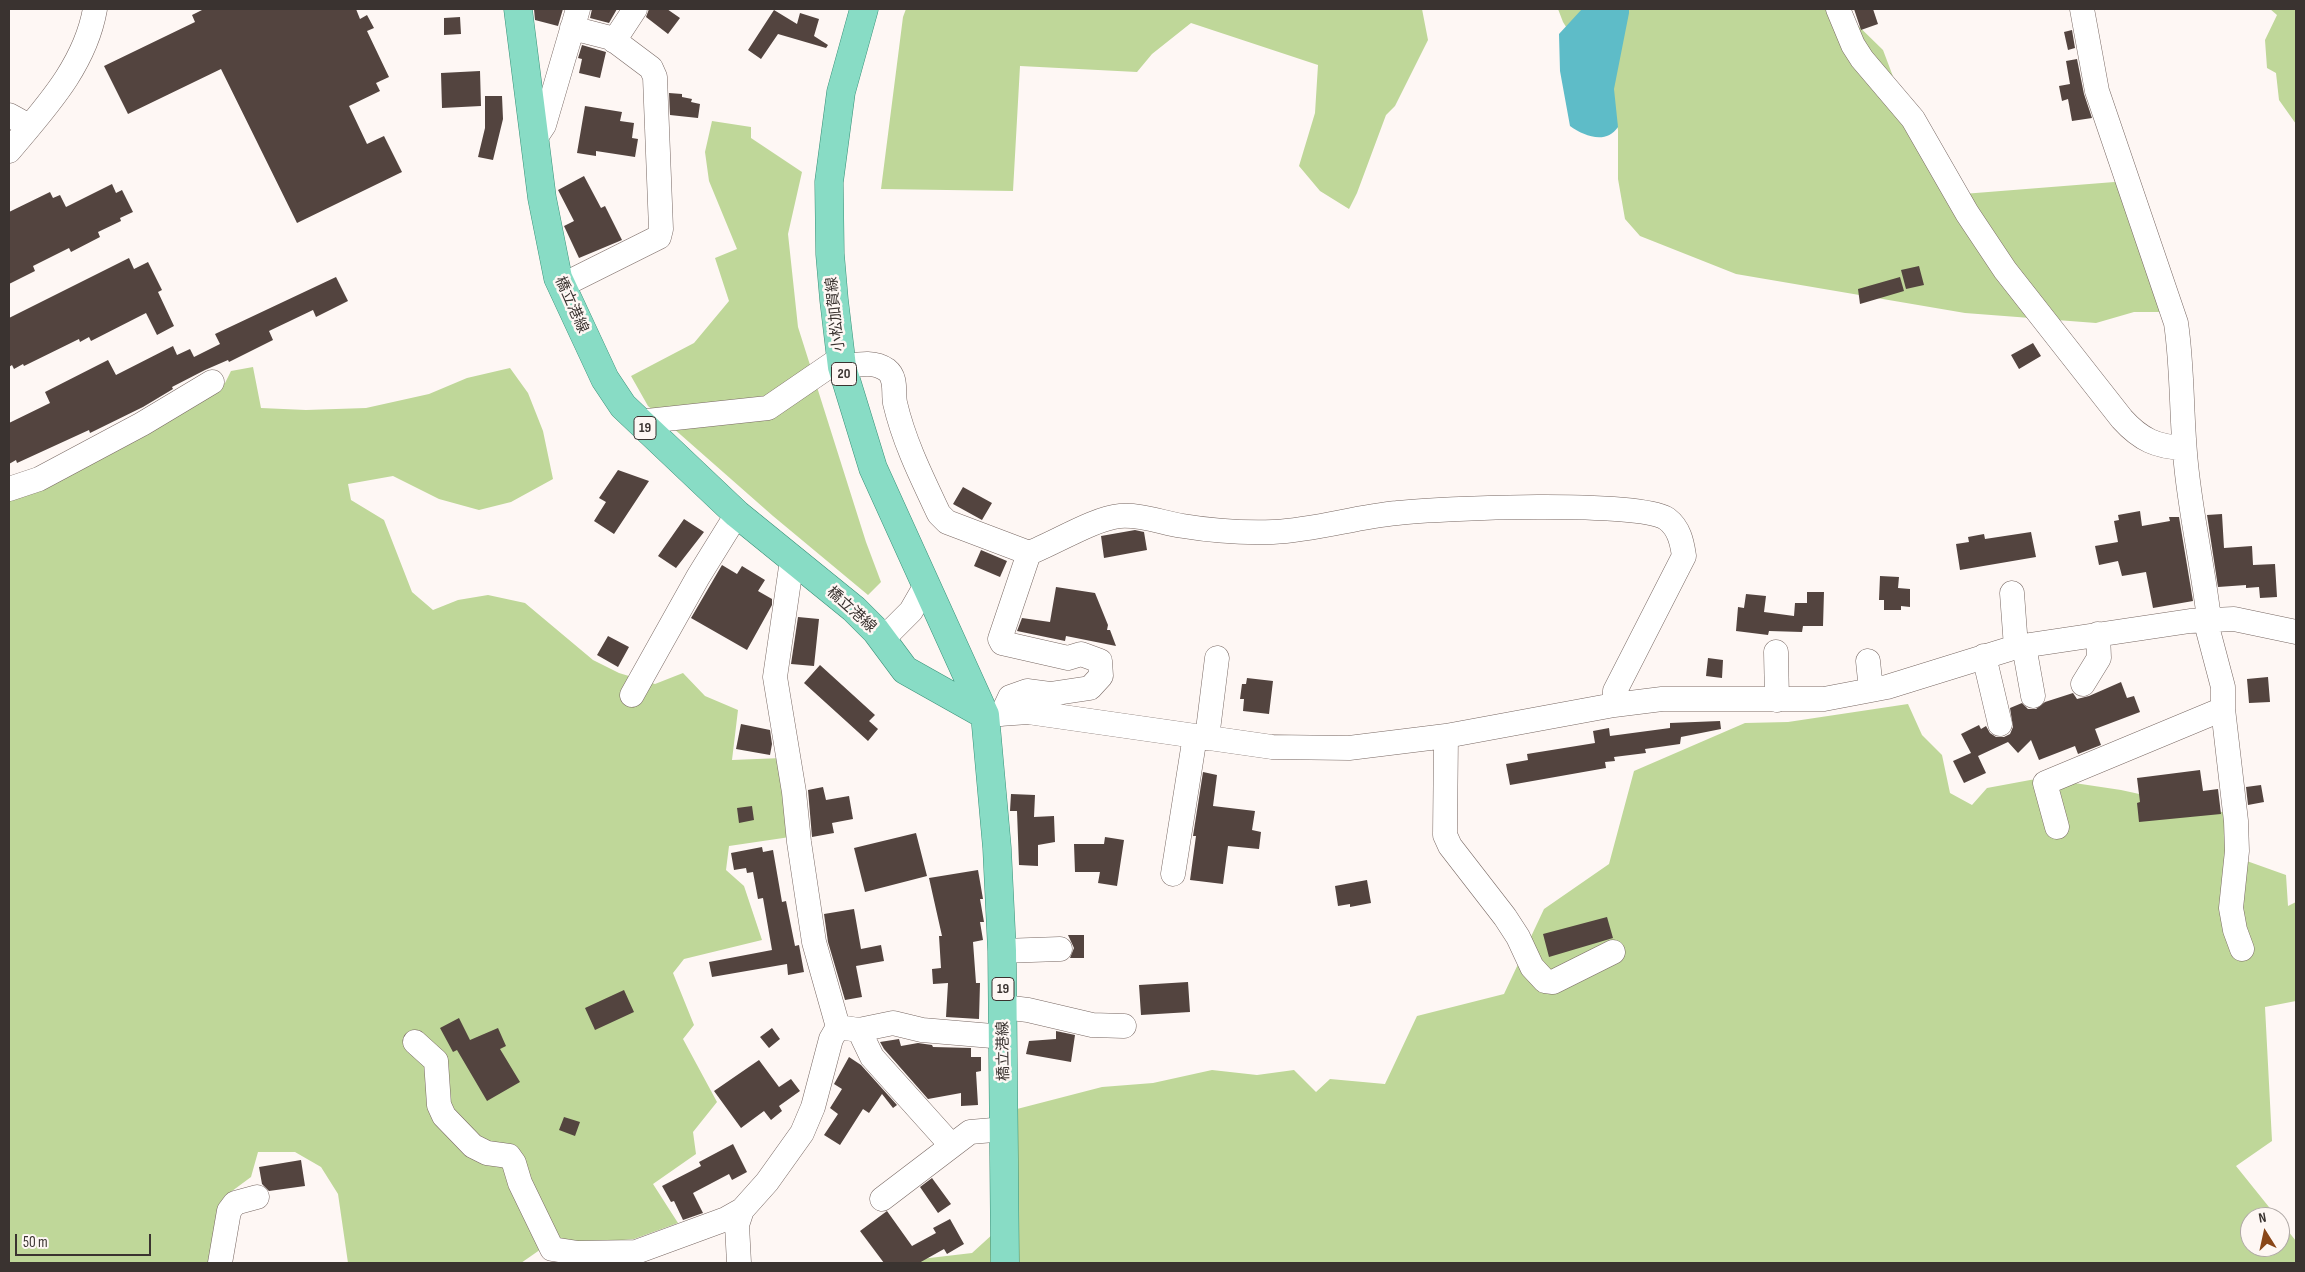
<!DOCTYPE html>
<meta charset="utf-8">
<style>
body{margin:0}
#map{position:relative;width:2305px;height:1272px;overflow:hidden;background:#fef7f4;font-family:"Sofia Sans Condensed",sans-serif}
canvas{display:block}
.frame{position:absolute;inset:0;border:10px solid #3a3330;pointer-events:none}
.north{position:absolute;left:2240px;top:1207px;width:50px;height:50px;box-sizing:border-box;background:#fef7f4;border:1px solid #b0a9a6;border-radius:50%;rotate:350deg;font-size:14px;font-weight:700;line-height:20px;text-align:center;color:#3a3330}
.north::after{content:'';display:block;margin:auto;width:18px;height:22px;background:#894618;clip-path:polygon(50% 0,100% 100%,50% 72%,0 100%)}
.scale{position:absolute;left:15px;top:1234px;width:136px;height:22px;box-sizing:border-box;border:2px solid #3a3330;border-top:0;padding-left:6px;font-size:15px;line-height:18px;white-space:nowrap;color:#3a3330;-webkit-text-stroke:4px #fef7f4;paint-order:stroke}
</style>
<div id="map">
<canvas width="2305" height="1272"></canvas>
<div class="frame"></div>
<div class="north">N</div>
<div class="scale">50 m</div>
</div>
<script>
const ctx = document.querySelector('canvas').getContext('2d');
ctx.lineJoin = 'round';
function paint(path, color) {
  ctx.fillStyle = color;
  ctx.fill(path, 'evenodd');
}
function stroke(path, color, width, dash) {
  ctx.strokeStyle = color;
  ctx.lineWidth = width;
  ctx.lineCap = dash ? 'butt' : 'round';
  ctx.setLineDash(dash || []);
  ctx.stroke(path);
}
function write(font, color, halo, rows, align = 'center') {
  ctx.font = font + ' "Sofia Sans Condensed","Noto Sans JP",sans-serif';
  ctx.lineWidth = 5;
  ctx.setLineDash([]);
  ctx.textBaseline = 'middle';
  ctx.strokeStyle = halo;
  ctx.fillStyle = color;
  for (const [text, x, y, turn = 0] of rows) {
    ctx.save();
    ctx.translate(x, y);
    ctx.rotate((+turn || 0) * Math.PI / 180);
    ctx.textAlign = isNaN(turn) ? turn : align;
    if (halo) ctx.strokeText(text, 0, 0);
    ctx.fillText(text, 0, 0);
    ctx.restore();
  }
}
paint(new Path2D(`
 M906 9H1422L1428 40 1395 106 1386 115 1357 193 1349 209 1320 191 1299 166 1315 113 1318 65 1191 23 1152 54 1137 72 1020 66 1013 191 881 189 903 17Z
 M1558 9H1841L1883 50 1917 140 1963 194 2127 181 2167 312H2134L2096 323 1965 313 1736 274 1640 236 1625 219 1618 179V130L1613 102 1563 22Z
 M2270 9H2296V124L2279 100 2276 73 2267 68 2265 40 2277 15Z
 M712 121 751 127V138L802 172 788 234 798 327 866 542 881 582 868 595 773 516 648 406 631 376 694 343 729 301 715 258 737 249 709 181 705 152Z
 M253 367 261 408 306 410 366 408 429 394 467 378 510 368 528 393 543 431 553 479 511 502 479 510 439 499 393 476 348 484 351 500 384 520 412 592 433 610 458 600 488 595 525 603 593 660 619 673 655 684 683 673 705 696 738 710 732 760 782 758 790 837 729 846 726 870 744 886 762 940 684 959 673 973 694 1025 683 1039 717 1102 693 1132 696 1154 653 1184 678 1223 634 1239 544 1247 521 1263H348L338 1194 321 1167 295 1152H258L251 1177 224 1197 210 1263H9V494L172 414 225 383 231 371Z
 M1908 704 1922 735 1942 755 1950 793 1972 805 1987 788 2041 778 2121 790 2231 814 2230 855 2286 875 2288 906 2296 902V1001L2265 1007 2272 1141 2236 1166 2277 1217H2250V1247H2280V1221L2296 1241V1263H887L972 1253 1016 1213 1017 1109 1102 1087 1153 1083 1212 1070 1257 1075 1294 1070 1316 1092 1330 1079 1385 1084 1417 1016 1504 994 1544 909 1609 864 1634 771 1745 723 1788 722Z`), '#bfd799');
paint(new Path2D(`
 M1582 9H1629V13L1614 89 1618 127C1606 145 1584 136 1570 126L1560 71 1559 34Z`), '#5ebcc8');
paint(new Path2D(`
 M204 9H356L360 19 367 15 374 28 367 31 389 77 376 83 380 91 349 106 367 144 384 136 402 172 297 223 221 69 128 114 104 66 195 22 192 15Z
 M534 9H563L558 26 535 20Z
 M592 9H617L609 23 590 18Z
 M649 9H667L680 18 668 34 646 17Z
 M1854 9H1873L1878 24 1861 30Z
 M774 10 797 24 800 13 819 19 814 36 828 45 826 48 778 34 761 59 748 50Z
 M460 17 461 34 444 35V18Z
 M2072 30 2075 48 2068 50 2064 32Z
 M582 45 606 52 600 78 579 73 582 59 578 58Z
 M2077 59 2084 94 2092 118 2072 121 2068 99 2062 101 2059 86 2070 84 2066 61Z
 M480 71 481 106 442 108 441 73Z
 M669 93 682 94V97L692 99 691 102 700 104 698 118 670 115Z
 M485 96H502L503 119 493 160 478 157 485 128Z
 M585 106 622 112 620 121 634 123 632 138 638 139 635 157 596 151V156L577 153Z
 M584 176 601 208 605 206 622 240 579 258 564 226 574 221 558 190Z
 M112 184 116 193 122 190 133 212 120 218 121 221 98 232 100 237 71 252 69 248 33 266 35 271 9 284V212L50 192 53 198 60 195 66 207Z
 M129 258 134 269 148 262 162 290 158 292 174 326 157 335 146 313 91 341 89 337 80 342 79 339 24 366 23 364 14 369 12 365 9 367V318Z
 M1919 266 1924 285 1906 289 1901 270Z
 M336 277 348 301 316 317 313 310 269 331 273 340 229 362 228 360 205 370 172 387 173 389 143 407 90 433 89 430 17 463 16 460 9 464V423L50 403 45 392 108 360 116 375 173 346 177 355 190 349 194 357 220 344 215 334Z
 M1900 277 1904 291 1860 304 1858 289Z
 M2033 343 2041 356 2019 369 2011 355Z
 M618 470 649 481 614 534 594 521 606 502 599 498Z
 M963 487 992 503 982 520 953 504Z
 M2140 511 2142 526 2170 521 2169 517H2179L2193 601 2153 608 2146 572 2122 576 2118 561 2099 565 2095 546 2118 542 2114 521 2119 520 2118 515Z
 M2222 514 2224 548 2252 546 2253 565 2275 564 2277 597 2260 598 2259 587 2246 588V585L2218 587 2207 515Z
 M684 519 704 532 676 568 658 556Z
 M1135 530 1144 532 1147 550 1104 558 1101 536Z
 M2031 532 2036 557 1960 570 1956 544 1969 542 1968 537 1984 534 1985 539Z
 M981 550 1007 561 1000 577 974 566Z
 M722 565 737 574 742 566 765 580 758 591 772 599V605L747 650 691 618Z
 M1880 576 1899 577 1898 588 1910 589V607L1901 606V610H1884V600H1879Z
 M1056 587 1095 593 1108 625 1107 630H1110L1116 646 1066 636 1065 641 1017 631 1022 618 1050 622Z
 M1807 592H1824L1823 626H1803L1802 632 1769 631 1768 635 1736 631 1738 607 1744 608 1746 594 1766 596 1764 612 1794 616 1795 603H1807Z
 M798 617 819 619 814 666 791 664Z
 M608 636 629 647 618 667 597 655Z
 M1708 658 1723 660 1722 678 1706 676Z
 M820 665 875 715 869 721 878 729 868 741 804 683Z
 M2268 677 2270 702 2249 703 2247 679Z
 M1247 678 1273 681 1269 714 1243 711 1244 699H1240L1242 684H1246Z
 M2121 682 2127 698 2134 696 2140 712 2095 729 2101 745 2078 754 2075 746 2039 760 2031 740 2018 753 2008 742 1978 756 1986 773 1964 783 1953 761 1971 753 1961 734 1979 725 1981 729 1986 726 1990 733 1996 737H2004L2010 734 2013 727 2010 708 2022 703 2028 709H2036L2045 702 2073 693 2077 699 2089 696Z
 M1720 721 1721 729 1681 737 1680 744 1645 749 1646 753 1614 757 1615 761 1605 762 1606 768 1510 785 1506 764 1528 760 1527 754 1595 743 1593 731 1609 728 1610 736 1670 728V723Z
 M741 724 770 730 772 744 770 755 736 749Z
 M2200 770 2203 791 2218 789 2221 814 2139 822 2137 803 2140 802 2137 778Z
 M1203 772 1217 775 1213 806 1255 811 1252 830 1261 832 1259 849 1228 846 1223 884 1190 880 1196 836H1193Z
 M2261 785 2264 802 2248 805 2246 787Z
 M823 787 826 800 849 796 853 819 832 823 834 833 812 837 808 790Z
 M1011 794 1035 795 1034 817 1054 816 1055 842 1038 845V866L1019 865 1017 811H1010Z
 M752 806 754 820 739 823 737 808Z
 M916 833 927 876 865 892 854 848Z
 M1105 837 1124 840 1117 886 1098 883 1100 872H1075L1074 844H1104Z
 M762 847 763 852 773 850 782 902 786 901 795 946 799 945 804 972 788 975 787 964 712 977 709 962 772 950 763 898 758 899 753 872 747 873 746 868 734 870 731 853Z
 M978 870 983 899H980L984 922H980L983 940 973 942 976 983H980L979 1019 946 1017 948 983 933 984 932 969 941 968 939 936H942L929 878Z
 M1367 880 1371 903 1350 907V904L1338 906 1335 886Z
 M854 909 861 949 881 945 884 961 856 966 862 997 845 1000 828 942 824 914Z
 M1607 917 1613 938 1549 957 1543 934Z
 M1068 935H1084V958H1070L1074 948Z
 M1188 982 1190 1012 1141 1015 1139 985Z
 M624 990 634 1012 595 1030 585 1008Z
 M459 1018 470 1040 498 1028 506 1046 500 1049 520 1082 487 1101 457 1050 453 1052 440 1028Z
 M772 1028 780 1039 769 1048 760 1037Z
 M1056 1031 1075 1035 1071 1062 1026 1054 1029 1041 1056 1039Z
 M899 1039 901 1046 918 1043 932 1045 933 1047 971 1048V1057H981V1071L976 1072 978 1105 961 1106V1093L928 1099 884 1049 880 1042Z
 M849 1057 861 1065 897 1105 893 1108 882 1094 869 1113 863 1109 840 1145 824 1135 838 1114 830 1108 842 1089 834 1084Z
 M759 1060 779 1087 791 1079 800 1091 779 1106 782 1111 771 1120 764 1111 741 1128 714 1091Z
 M564 1117 580 1122 575 1136 559 1130Z
 M733 1144 747 1172 732 1180 729 1174 693 1193 703 1213 683 1220 674 1201 671 1202 662 1186 701 1166 699 1162Z
 M301 1160 305 1186 269 1191 262 1184 259 1167Z
 M932 1178 951 1204 938 1213 920 1187Z
 M887 1211 912 1246 936 1233 933 1228 950 1219 964 1244 947 1254 944 1249 919 1263H884L860 1231Z`), '#53443f');
const minor = new Path2D(`
 M1838 9 1853 45 1862 59 1913 119 1967 213 2005 270 2122 419C2141 440 2157 447 2184 448
 M2082 9 2097 91 2176 323C2183 370 2181 417 2186 464 2191 516 2203 567 2209 619
 M614 41 635 9
 M9 115 29 126
 M534 140 544 125 578 9
 M9 151C45 108 85 66 95 9
 M561 286 659 237 661 229 655 77 651 68 611 38 572 28
 M842 367C856 365 873 360 887 370 897 378 893 392 895 403 904 442 922 478 939 514L947 522 1029 553C1055 543 1095 518 1120 516 1140 514 1163 523 1183 526 1213 531 1243 533 1273 532 1316 530 1355 517 1397 513 1438 508 1641 500 1667 519 1679 528 1682 542 1684 556L1615 691 1614 705
 M638 422 768 408 841 358
 M9 489 39 479 142 424 212 382
 M792 560 775 677 794 792 799 842 814 942 838 1027
 M2012 593 2016 647
 M2205 619 2223 687V709L2236 821 2237 851 2231 908 2235 930 2242 949
 M876 631 890 632 911 611 926 585
 M2024 646 2033 696
 M1776 652 1777 700
 M1984 656 2000 724
 M1868 661 1871 690
 M2083 684 2099 658 2098 634
 M632 695 698 577 737 514
 M1002 714 1010 697 1027 691 1050 694 1090 688 1101 676 1100 661 1081 654 1068 658 1002 643 1000 639 1029 553
 M985 715 1028 712 1272 747 1349 748 1446 736 1614 705 1662 699H1824L1887 687 2016 647 2190 621 2234 619 2296 632
 M1446 736 1445 835 1450 846 1505 917 1518 937 1532 967 1545 981 1553 982 1613 952
 M1207 738 1217 658
 M2057 827 2045 783 2223 709
 M1173 874 1195 736
 M1002 951 1060 949
 M1003 1007 1028 1010 1092 1025 1124 1026
 M838 1027 859 1030 893 1023 922 1030 1004 1037
 M859 1030 872 1057 951 1145
 M415 1042 436 1061 439 1105 444 1116 473 1146 487 1153 509 1156 514 1163 520 1183 552 1249 578 1253 636 1252 726 1219 742 1210 767 1182 802 1133 813 1107 831 1039 838 1027
 M882 1199 970 1132 1005 1129
 M220 1263 229 1211 235 1203 257 1197
 M739 1263 737 1225 742 1210`);
const major = new Path2D(`
 M518 9 542 198 558 278 605 379 623 406 737 514 854 609 876 631 905 670 985 715
 M864 9 841 92 829 182 830 254 834 300 842 367 873 468 985 715 997 848 1002 951 1005 1263`);
stroke(minor, '#786863', 25);
stroke(major, '#399178', 29);
stroke(minor, '#fff', 24);
stroke(major, '#88dcc5', 28);
for (const [x, y, w] of [
 [844,374,25],
 [645,428,22],
 [1003,989,22]
]) {
  const box = new Path2D();
  box.roundRect(x - w / 2, y - 11.5, w, 23, 4);
  ctx.fillStyle = '#fef7f4';
  ctx.fill(box);
  stroke(box, '#3a3330', 1);
}
write('bold 14px', '#3a3330', null, [
 ["20",844,374],
 ["19",645,428],
 ["19",1003,989]
]);
write('15px', '#3a3330', '#fef7f4', [
 ["橋立港線",571,305,66],
 ["小松加賀線",836,314,-96],
 ["橋立港線",851,610,42],
 ["橋立港線",1004,1051,-91]
]);
</script>
